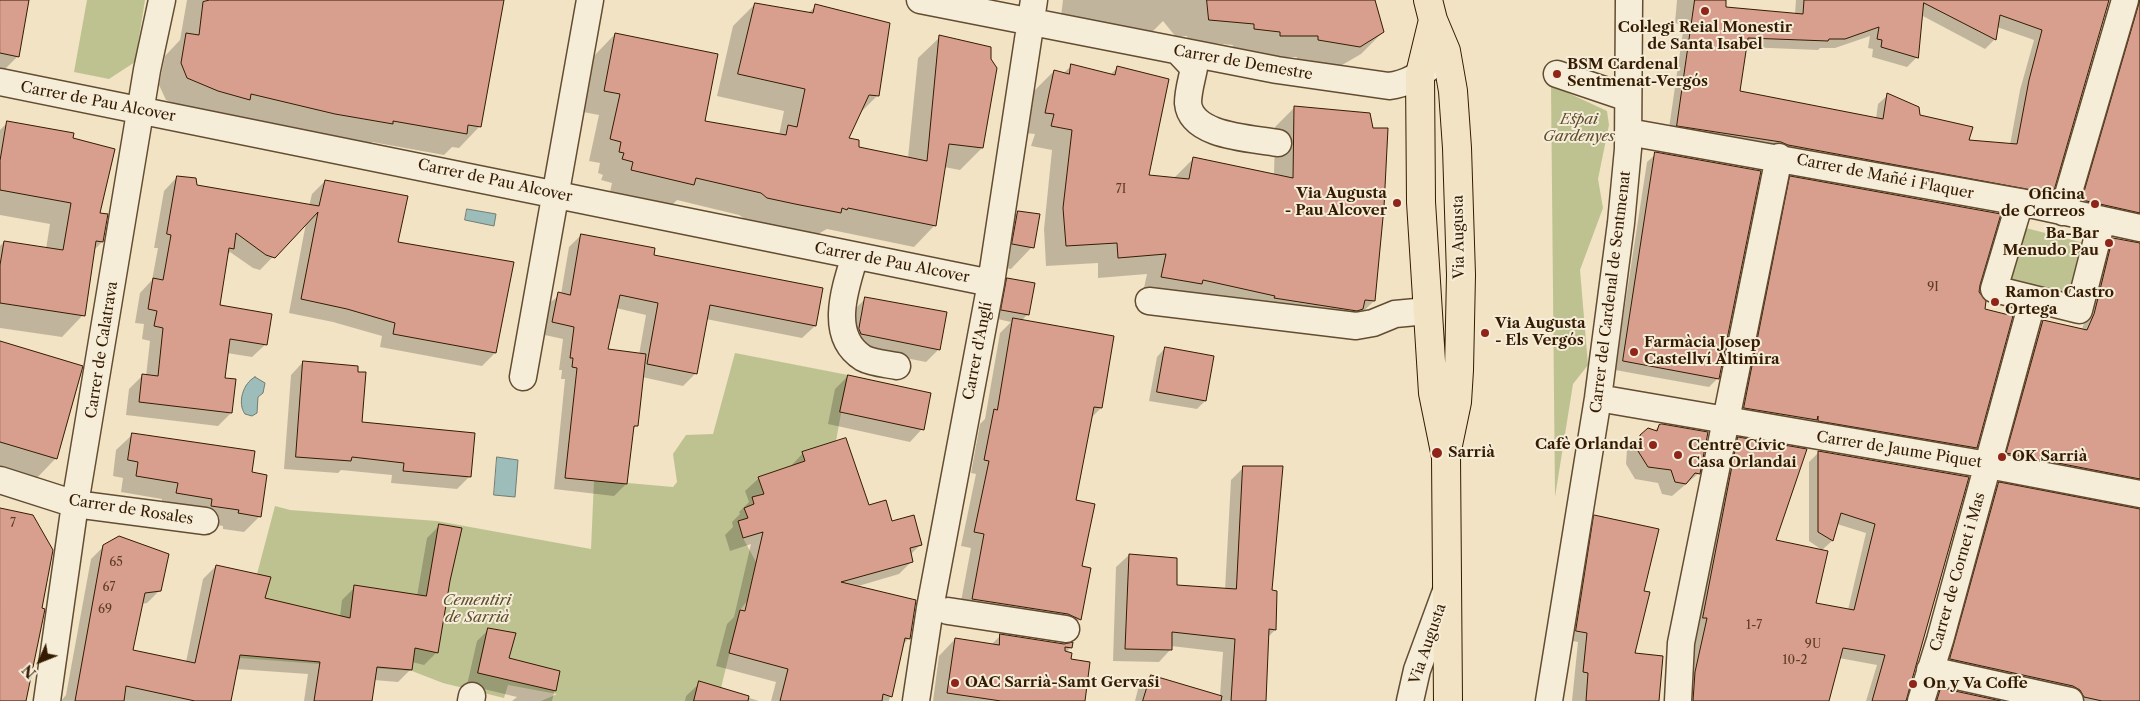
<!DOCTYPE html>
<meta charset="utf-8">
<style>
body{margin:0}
#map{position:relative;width:2140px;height:701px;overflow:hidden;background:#f1e3c4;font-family:"Libre Caslon Text",serif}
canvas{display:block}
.north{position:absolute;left:15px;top:636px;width:50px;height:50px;-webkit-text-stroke:4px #f6edd9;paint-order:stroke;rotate:226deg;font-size:14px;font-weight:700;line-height:20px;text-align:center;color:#341b01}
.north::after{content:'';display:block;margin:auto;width:18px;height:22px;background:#341b01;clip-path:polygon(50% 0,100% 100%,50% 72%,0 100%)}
</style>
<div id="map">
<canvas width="2140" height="701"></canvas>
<div class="north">N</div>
</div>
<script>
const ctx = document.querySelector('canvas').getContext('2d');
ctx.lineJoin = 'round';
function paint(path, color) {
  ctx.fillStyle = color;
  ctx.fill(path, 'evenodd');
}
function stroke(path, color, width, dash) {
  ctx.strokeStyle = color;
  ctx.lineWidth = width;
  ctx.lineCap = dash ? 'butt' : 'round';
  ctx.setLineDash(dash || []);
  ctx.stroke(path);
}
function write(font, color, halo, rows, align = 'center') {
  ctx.font = font + ' "Libre Caslon Text",serif';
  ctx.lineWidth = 4;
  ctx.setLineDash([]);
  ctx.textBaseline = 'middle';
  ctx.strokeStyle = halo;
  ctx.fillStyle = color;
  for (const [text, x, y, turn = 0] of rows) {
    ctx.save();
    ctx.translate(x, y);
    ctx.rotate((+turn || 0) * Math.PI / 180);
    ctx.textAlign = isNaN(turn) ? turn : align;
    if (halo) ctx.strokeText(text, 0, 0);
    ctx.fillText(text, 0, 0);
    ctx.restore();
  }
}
paint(new Path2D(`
 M87 0H145L135 62 109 79 74 72Z
 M1551 85 1607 111 1609 125 1598 179 1603 208 1580 270 1588 365 1573 384 1555 497Z
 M2022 227 2088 244 2074 298 2006 281Z
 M735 353 848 375 836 441 803 452 805 461 758 477 764 494 752 497 754 504 744 508 748 518 738 521 743 538 756 562 747 601 740 610 721 688 699 682 694 701H541L557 694 508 685 504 698 443 683 412 671 240 658 257 574 275 506 290 510 437 521 591 549 594 480 673 487 677 482 673 454 686 435 713 434Z`), '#bec291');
const water = new Path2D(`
 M467 209 496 214 494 226 465 220Z
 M255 377 265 383 263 393 258 397 257 413 252 416 245 414C237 403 243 383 255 377Z
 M497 457 518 460 515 497 494 495Z`);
paint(water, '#9cbdba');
stroke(water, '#727c70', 1);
paint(new Path2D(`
 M0 0H28L17 57 0 74Z
 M187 0H503L480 126 459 148 452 147 444 155 372 142 370 145 196 112 166 100 159 85 165 56 180 40Z
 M1063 0H1374L1383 32 1361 54 1337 68 1296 62 1297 57H1259L1232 50 1233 45 1188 41 1187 36 1176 37 1163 21 1146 38 1061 16Z
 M1677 0H1725L1724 8 1795 14 1796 0H2108L2052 193 2042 203 1668 135 1684 25 1675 23ZM1921 15 1985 49 1994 40 1997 27 2034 40 2020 90 2010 145 1967 141 1919 116 1888 95 1878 104 1876 119 1738 92 1745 47 1818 50 1820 48H1835L1870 36 1868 48 1873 49 1872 57 1907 67 1917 57Z
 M2127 0H2140V226L2073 209Z
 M755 4 808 13 816 6 877 96 859 114 847 139 857 148 908 158 918 58 940 37 982 148 960 170 944 167 935 225 914 247 827 229 818 234 745 219 739 215 677 200 671 206 610 192 612 183 601 180 603 175 598 173 600 163 589 161 599 115 583 112 594 56 615 34 704 122 779 135 784 111 717 96 733 26Z
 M1071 66 1110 75 1117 68 1147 176 1173 179 1194 158 1274 176 1275 127 1295 107 1383 207 1374 301 1353 321 1142 297 1147 274 1098 278V263L1046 266 1044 229 1052 150 1031 146 1035 134 1025 133 1034 91 1054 71 1063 74Z
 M8 122 71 139 99 214 102 242 93 251 83 315 62 337 0 328V246L4 242 46 249 50 224 0 215V130Z
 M1656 154 1718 378 1709 387 1615 370 1647 162Z
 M177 177 196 186 309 206 312 194 325 181 396 243 495 353 482 366 380 347 382 336 333 322 289 313 306 223 260 270 253 268 230 252 227 255 219 306 266 344 252 357 227 353 224 379 231 413 218 426 126 415 129 389 143 375 146 376 150 341 142 339 144 324 135 323 140 293 152 280 158 248H154L164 191Z
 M1791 178 1978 284 1976 447 1967 456 1736 416 1782 186Z
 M1018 212 1032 247 1011 269 991 265 997 234Z
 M581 235 652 256 815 326 802 338 706 319 696 373 683 386 642 377 637 425 632 430 626 484 614 496 554 489 565 379H561L562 370H559L563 339 540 334 547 305 561 294 569 247ZM616 308 646 315 639 355 606 350Z
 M2113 239 2140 243V492L1998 463 2034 331 2043 321 2082 330 2104 248Z
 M1007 279 1028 314 1022 320 1101 408 1091 418 1074 501 1081 567 1089 569 1080 619 1066 633 959 612 971 548 961 546 976 474 971 473 980 424 985 419 1000 333 1011 322 993 318 999 288Z
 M866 298 938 350 926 362 849 347 853 311Z
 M0 342 56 458 35 480 0 469Z
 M1165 348 1205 401 1197 409 1149 401 1157 357Z
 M303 362 361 423 470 476 457 489 391 483 392 475 341 470 338 473 284 469 291 375Z
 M848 376 922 429 910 442 828 424 835 389Z
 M1659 426 1699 473 1672 496 1662 494 1658 483 1635 479 1626 464 1627 449 1640 436 1654 431Z
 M133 434 250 473 260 516 244 532 223 529V526L195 522 161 509 162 499 121 492 123 478 113 476 116 450Z
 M1738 439 1775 541 1815 604 1848 610 1866 533 1837 524 1832 541 1822 550 1809 541V462L1819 452 1967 478 1905 701H1866L1877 665 1839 658 1828 701H1684L1686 682 1698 628 1695 627 1729 448Z
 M803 453 869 507 921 544 910 555 912 561 899 574 855 587 909 638 902 646 889 701H771L776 682 716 666 727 624 734 617 751 544 730 551 725 535 733 527 732 522 740 514 739 512 749 502 745 491 759 478 790 467Z
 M1244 467 1270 591 1275 630 1268 637 1265 701H1135L1138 689 1151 677 1220 696 1223 652 1171 646V649L1159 662 1113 661 1116 567 1129 555 1176 586 1225 590 1231 480Z
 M1999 484 2140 510V701H2072L1941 668 1989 493Z
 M1595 517 1642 592 1633 654 1657 701H1572L1578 642 1567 640 1585 526Z
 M440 525 449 581 437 652 424 665 412 662 411 669 398 682 374 680 370 701H304L308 674 236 669 230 701H61L66 695 91 559 104 546 160 590 147 603 141 604 132 651 186 662 203 579 216 566 264 599 340 617 342 600 355 587 417 596 427 538Z
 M489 629 508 659 559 672 552 701H512L517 697 467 685 477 641Z
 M1001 635 1071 647 1066 652 1084 701H933L939 656 955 639 991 645Z
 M700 683 759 701H685L686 696Z
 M1941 689 1995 701H1931Z`), '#0003');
const building = new Path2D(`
 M0 0H29L19 57 0 53Z
 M210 0H504L481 127 468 125 467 134 393 121V124L335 114 251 94 250 100 218 91 187 78 181 63 186 33 199 35 203 2Z
 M1207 0H1375L1384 32 1360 47 1318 40V36H1280V32L1254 29V24L1209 20Z
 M1695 0H1726V7L1803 14 1804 0H2109L2053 194 1788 145 1781 142 1677 126ZM1924 3 1996 40 2000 15 2042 30 2029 80 2017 144 1969 140 1973 127 1920 115 1919 107 1887 93 1883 119 1740 91 1748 38 1828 41 1829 39H1845L1879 27 1877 39 1882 40 1881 47 1918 58Z
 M2140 0V213L2082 200Z
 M755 3 813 13 815 4 890 23 879 96 869 95 849 138 859 140V147L927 161 939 35 991 47V59L997 68 983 148 949 144 936 226 848 208 847 210 842 208 841 213 795 204 767 198 761 193 696 178 694 185 631 170 633 162 622 159 624 153 619 152 621 142 610 139 620 94 604 91 615 33 718 54 705 121 786 135 788 125 797 127 805 89 738 74Z
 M1071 64 1115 75 1117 66 1169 79 1149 175 1189 179 1193 157 1293 178 1294 106 1370 113 1373 128H1388L1384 207 1375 301 1365 300 1363 309 1357 311 1274 298 1275 296 1203 280 1202 284 1161 277 1166 254 1118 258 1117 243 1066 246 1063 208 1072 130 1051 126 1054 114 1045 113 1054 70 1069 74Z
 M7 121 74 133 73 138 115 149 100 213 108 214 103 242 96 241 85 316 0 303V265L4 241 63 250 71 203 0 190V161Z
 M1655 152 1761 171 1719 379 1623 361Z
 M177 176 196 178 197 185 319 206 325 180 408 196 398 242 514 262 496 353 393 334 395 323 347 309 301 299 318 212 275 258 266 255 236 233 234 249 229 248 220 305 272 314 267 345 230 339 225 378 236 379 232 413 139 402 142 374 158 376 163 328 154 326 157 311 148 309 153 278 163 280 171 235 167 234Z
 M1790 176 2001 214 1980 285 1979 292 1986 301 1985 309 2013 316 1977 448 1818 421V416L1817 420 1744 408Z
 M1018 211 1040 214 1034 248 1012 244Z
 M581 234 655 248 654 255 823 288 816 326 710 305 697 374 647 364 658 303 620 295 608 349 646 354 638 426H634L627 484 565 478 577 368 572 367 573 358H570L574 327 552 322 558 292 570 295Z
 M2113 238 2140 243V479L2006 453 2043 320 2087 330 2094 314Z
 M1007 278 1035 283 1029 315 1001 310Z
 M865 297 947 312 940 350 861 334 859 329Z
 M1013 318 1114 336 1102 408 1094 407 1076 500 1095 504 1082 566 1091 568 1081 620 1068 614 972 599 984 534 974 532 989 461 984 460 994 409 997 410Z
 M0 341 83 366 57 459 0 442Z
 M1165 347 1214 356 1206 401 1157 392Z
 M303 361 358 366V372H366L362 422 475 433 471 477 403 471 404 463 352 457 351 461 296 457Z
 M848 375 931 393 924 430 840 412Z
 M1662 424 1708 432 1700 474 1695 473 1686 484 1675 482 1671 470 1648 467 1638 451 1640 435 1648 428 1657 431 1659 425Z
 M132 433 255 451 252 472 267 475 261 517 238 513 239 510 211 506 212 499 176 493 178 483 136 476 138 462 128 460Z
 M1738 437 1807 449 1776 540 1828 551 1816 603 1854 610 1875 524 1841 513 1833 541 1818 532V451L1969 477 1906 701H1872L1885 655 1843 648 1829 701H1693L1695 672 1707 618H1703Z
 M846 438 869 505 886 500 892 521 914 515 922 545 910 548 913 562 841 582 916 600 910 639 905 638 892 697 883 694 882 701H780L788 669 729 653 740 610 745 611 763 532 743 538 738 521 748 518 744 508 754 504 752 497 764 494 758 477 805 461 802 452Z
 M1243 466H1283L1272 590 1277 591 1276 630 1269 629 1266 701H1231L1235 639 1172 632V650L1125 649 1129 554 1177 558V585L1236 589Z
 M1999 482 2140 509V701H2102L2084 697 2080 690 2073 686 1950 659Z
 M0 508 33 515 53 550 42 608 45 609 26 701H0Z
 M1594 515 1659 529 1644 591 1650 592 1635 653 1663 656 1659 701H1586L1588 673 1583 672 1587 633 1576 631Z
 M439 524 462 528 450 581 438 653 415 648 412 670 377 667 372 701H314L320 662 240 655 231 701H195L126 686 124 701H75L103 545 119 536 169 554 161 591 145 593 133 650 195 663 216 565 271 577 265 598 350 618 354 585 426 596Z
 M488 628 516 633 509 658 560 671 556 691 478 673Z
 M1000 634 1064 644 1073 642 1072 648 1065 647V651L1072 653 1071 659 1090 662 1085 701H1001L947 693 955 638 999 645Z
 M1151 675 1222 696 1221 701H1143Z
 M699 681 749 696 748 701H694Z
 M1941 688 2001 701H1937Z`);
paint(building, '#d89e8e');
stroke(building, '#341b01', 1);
const minor = new Path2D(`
 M920 0 1277 70 1389 86C1407 84 1423 74 1436 61
 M1179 52 1194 68C1192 79 1188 91 1188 103 1191 137 1252 138 1278 143
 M1557 74 1628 98
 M0 82 991 283
 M1628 132 2020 202 2140 228
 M2020 202 1994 289 2079 310 2102 220
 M2063 212 2125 0
 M855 256C845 288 828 336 863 358 872 363 887 364 897 366
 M1149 301 1356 326 1373 323 1395 314 1427 311
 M523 377 590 0
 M1598 398 1988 465 2140 494
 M0 480 75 504 205 521
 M948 611 1066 629
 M1930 670 2070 701
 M47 701 75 504 147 70 162 0
 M471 701 472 696
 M916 701 930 608 991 283 1034 0
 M1410 701 1417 670 1446 591
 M1549 701 1598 398 1621 223 1628 149 1629 0
 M1678 701 1681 643 1779 157
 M1921 701 1940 640 2033 299`);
const major = new Path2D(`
 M1428 0 1433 20 1446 51 1453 91 1457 148 1461 275 1459 370 1457 402 1448 445
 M1433 20 1420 74 1421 202 1433 393 1446 457 1448 701`);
stroke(minor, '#634d32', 29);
stroke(major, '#341b01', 30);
stroke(minor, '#f6edd9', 26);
stroke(major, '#f1e3c4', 28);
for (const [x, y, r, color] of [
 [1705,11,5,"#8f2418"],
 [1557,74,5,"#8f2418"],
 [1397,203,5,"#8f2418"],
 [2095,204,5,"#8f2418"],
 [2109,243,5,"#8f2418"],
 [1995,302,5,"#8f2418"],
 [1485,333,5,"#8f2418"],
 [1634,352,5,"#8f2418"],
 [1653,445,5,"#8f2418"],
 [1437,453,6,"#8f2418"],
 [1678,455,5,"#8f2418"],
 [2002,457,5,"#8f2418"],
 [955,683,5,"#8f2418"],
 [1913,684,5,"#8f2418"]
]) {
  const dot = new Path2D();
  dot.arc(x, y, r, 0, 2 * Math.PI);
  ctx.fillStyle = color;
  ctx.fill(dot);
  stroke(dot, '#f6edd9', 2);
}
write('12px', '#5d3c24', null, [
 ["7I",1121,190],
 ["9I",1933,288],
 ["7",13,524],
 ["65",116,563],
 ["67",109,588],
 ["69",105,610],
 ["1-7",1754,626],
 ["9U",1813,645],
 ["10-2",1795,661]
]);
write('bold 15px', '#341b01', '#f6edd9', [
 ["Col·legi Reial Monestir",1705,28,"center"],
 ["de Santa Isabel",1705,45,"center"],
 ["BSM Cardenal",1567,65],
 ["Sentmenat-Vergós",1567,82],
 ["Via Augusta",1387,194,"right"],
 ["- Pau Alcover",1387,211,"right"],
 ["Oficina",2085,195,"right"],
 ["de Correos",2085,212,"right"],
 ["Ba-Bar",2099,234,"right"],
 ["Menudo Pau",2099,251,"right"],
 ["Ramon Castro",2005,293],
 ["Ortega",2005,310],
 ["Via Augusta",1495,324],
 ["- Els Vergós",1495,341],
 ["Farmàcia Josep",1644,343],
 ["Castellví Altimira",1644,360],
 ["Cafè Orlandai",1643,445,"right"],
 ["Centre Cívic",1688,446],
 ["Casa Orlandai",1688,463],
 ["Sarrià",1448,453],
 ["OK Sarrià",2012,457],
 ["OAC Sarrià-Samt Gervasi",965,683],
 ["On y Va Coffe",1923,684]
], 'left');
write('15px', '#341b01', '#f6edd9', [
 ["Carrer de Demestre",1243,63,10],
 ["Carrer de Pau Alcover",98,102,11],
 ["Carrer de Mañé i Flaquer",1885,177,11],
 ["Carrer de Pau Alcover",495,181,12],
 ["Via Augusta",1459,237,-91],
 ["Carrer de Pau Alcover",892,263,11],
 ["Carrer del Cardenal de Sentmenat",1611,292,-83],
 ["Carrer de Calatrava",102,350,-81],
 ["Carrer d'Anglí",978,351,-79],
 ["Carrer de Jaume Piquet",1899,450,9],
 ["Carrer de Rosales",131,510,9],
 ["Carrer de Cornet i Mas",1958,572,-74],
 ["Via Augusta",1428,644,-71]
]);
write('italic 15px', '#5d4d2c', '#f6edd9', [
 ["Espai",1579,120],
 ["Gardenyes",1579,137],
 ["Cementiri",477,601],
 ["de Sarrià",477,618]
]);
</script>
